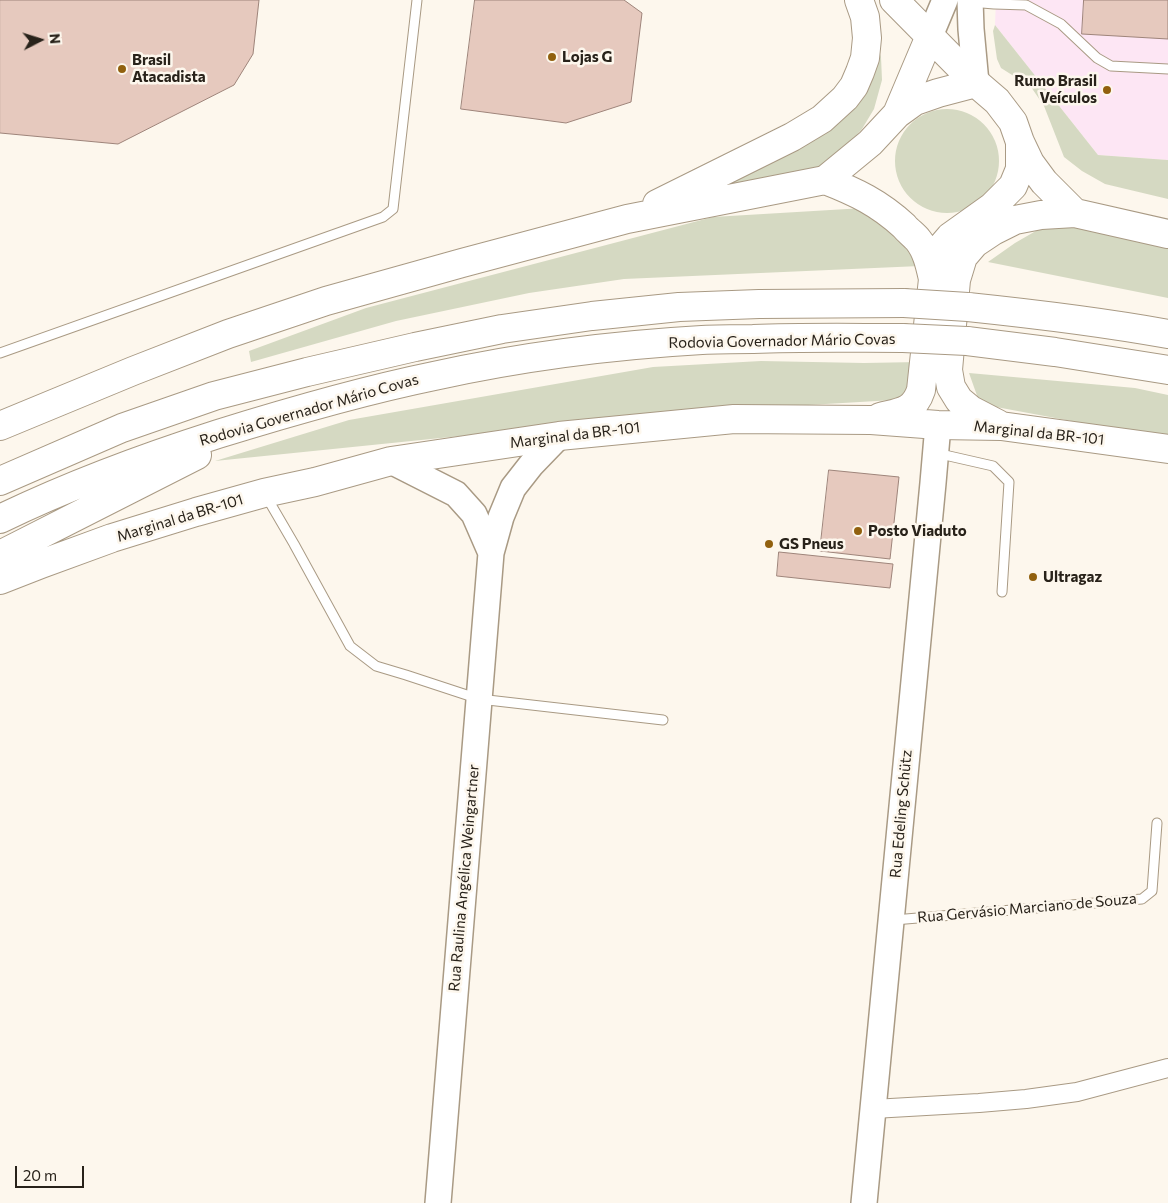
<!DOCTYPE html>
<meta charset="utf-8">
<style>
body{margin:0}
#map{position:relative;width:1168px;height:1203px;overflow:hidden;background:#fdf7ed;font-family:Commissioner,sans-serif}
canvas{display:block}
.north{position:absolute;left:15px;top:15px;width:50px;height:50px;-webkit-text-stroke:4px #fdf7ed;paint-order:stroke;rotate:85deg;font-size:14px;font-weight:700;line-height:20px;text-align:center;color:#28221a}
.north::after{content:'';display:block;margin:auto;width:18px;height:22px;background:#28221a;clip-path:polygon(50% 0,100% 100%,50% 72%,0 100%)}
.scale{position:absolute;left:15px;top:1166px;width:69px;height:22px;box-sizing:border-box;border:2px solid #28221a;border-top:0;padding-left:6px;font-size:15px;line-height:18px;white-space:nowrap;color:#28221a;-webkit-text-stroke:4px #fdf7ed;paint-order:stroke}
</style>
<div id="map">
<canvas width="1168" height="1203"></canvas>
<div class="north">N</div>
<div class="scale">20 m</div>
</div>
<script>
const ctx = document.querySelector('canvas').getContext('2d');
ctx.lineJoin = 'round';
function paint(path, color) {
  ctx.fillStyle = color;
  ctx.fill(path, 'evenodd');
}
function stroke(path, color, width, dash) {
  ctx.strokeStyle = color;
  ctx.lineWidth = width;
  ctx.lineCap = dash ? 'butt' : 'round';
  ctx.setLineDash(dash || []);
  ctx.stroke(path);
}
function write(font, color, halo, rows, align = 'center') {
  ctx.font = font + ' Commissioner,sans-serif';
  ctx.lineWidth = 5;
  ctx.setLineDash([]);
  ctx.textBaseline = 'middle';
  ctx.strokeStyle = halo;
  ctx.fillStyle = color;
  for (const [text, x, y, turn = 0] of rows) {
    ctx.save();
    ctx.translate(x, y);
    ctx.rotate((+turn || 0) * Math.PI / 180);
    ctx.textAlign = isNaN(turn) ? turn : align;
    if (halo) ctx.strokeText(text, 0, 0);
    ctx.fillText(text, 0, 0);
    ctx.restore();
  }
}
paint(new Path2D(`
 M996 0H1168V160L1098 155 995 25Z`), '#fde6f4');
paint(new Path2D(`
 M995 25 1098 155 1168 160V199L1105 184 1082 171 1064 157 1044 106 1031 87 1001 68 997 59 993 31Z
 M874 35 881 57 882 80 874 109 862 129 848 145 828 162 810 172 706 190 800 148Z
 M895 161a52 52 0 1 1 104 0a52 52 0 1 1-104 0Z
 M864 208 893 224 920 266 624 279 529 293 396 321 251 362 249 351 366 308 713 217Z
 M1072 220 1168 244V298L988 262 1015 243 1041 228Z
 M761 361 864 363 919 362 911 399 706 411 215 461 349 420 653 367Z
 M969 373 1135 388 1168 395V439L980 404Z`), '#d5d9c2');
const building = new Path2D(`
 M0 0H259L253 54 234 85 118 144 0 133Z
 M475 0H624L642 13 631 102 566 123 461 109Z
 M1084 0H1168V39L1082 34Z
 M829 470 899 477 890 559 820 551Z
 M779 552 893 564 890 588 777 576Z`);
paint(building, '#e6c9be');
stroke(building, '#9e847a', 1);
const lane = new Path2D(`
 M971 2 994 4 1026 5 1061 24 1097 58 1111 66 1168 69
 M0 353 383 217 393 209 417 0
 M936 453 993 466 1009 482 1002 592
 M266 496 294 544 350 646 376 666 406 675 479 699 663 720
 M894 920 1142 899 1152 891 1157 823`);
const street = new Path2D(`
 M873 1109 979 1103 1026 1099 1077 1092 1168 1068`);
const secondary = new Path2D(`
 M970 0 971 29 976 83
 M930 36 945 0
 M391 461 456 494 474 514 491 553
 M438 1203 491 553 501 517 513 488 531 465 559 436
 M864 1203 933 483 938 425`);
const highway = new Path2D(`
 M894 0 976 83 997 101 1013 122 1020 142 1030 163 1044 182 1075 213
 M897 114 930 36
 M825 180C856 192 879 203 904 226 908 231 914 235 918 240 927 251 930 266 933 279
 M657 204 792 137 822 119 845 98 854 86 860 72 865 58 867 38 865 17 859 0
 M968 307C1035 314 1102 322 1168 334
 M967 341 1055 352 1168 370
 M880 417C900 412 914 412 921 390L933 279 939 254 944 244 950 237 992 207 1013 186 1020 169V142
 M998 424 971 410 959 400 951 387 948 370 956 280 963 257 975 243 993 231 1015 220 1041 215 1075 213 1168 234
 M0 426 133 371 228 334 326 301 462 263 627 219 825 180 870 143 897 114 915 101 938 93 976 83
 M0 481 122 428 214 396 307 372 415 347 502 329 592 316 679 307 759 304 904 303
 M0 519C70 485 143 458 218 434 289 412 361 391 434 376 520 357 614 345 702 340 719 339 736 339 753 339 803 337 853 338 903 338
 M0 555 197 455
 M0 580 41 564 112 538 196 512 264 493 315 482 391 461 559 436 734 419 871 420 938 425 1001 426 1168 449`);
stroke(lane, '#a99a84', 11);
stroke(street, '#a99a84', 20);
stroke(secondary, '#a99a84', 28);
stroke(highway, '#a99a84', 30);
stroke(lane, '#fff', 9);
stroke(street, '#fff', 18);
stroke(secondary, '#fff', 25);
stroke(highway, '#fff', 28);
const highwayBridge = new Path2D(`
 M904 303 968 307
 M903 338 967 341`);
stroke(highwayBridge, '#a99a84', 30, []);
stroke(highwayBridge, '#fff', 28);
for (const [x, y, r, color] of [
 [552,57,5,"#91600e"],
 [122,69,5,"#91600e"],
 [1107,90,5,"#91600e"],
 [858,531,5,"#91600e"],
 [769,544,5,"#91600e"],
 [1033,577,5,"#91600e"]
]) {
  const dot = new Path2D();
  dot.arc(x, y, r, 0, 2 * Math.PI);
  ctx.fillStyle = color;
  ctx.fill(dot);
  stroke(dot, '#fdf7ed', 2);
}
write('bold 15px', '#28221a', '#fdf7ed', [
 ["Lojas G",562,57],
 ["Brasil",132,60],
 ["Atacadista",132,77],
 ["Rumo Brasil",1097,81,"right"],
 ["Veículos",1097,98,"right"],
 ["Posto Viaduto",868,531],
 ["GS Pneus",779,544],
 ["Ultragaz",1043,577]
], 'left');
write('15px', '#28221a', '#fdf7ed', [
 ["Rodovia Governador Mário Covas",782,341,-1],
 ["Rodovia Governador Mário Covas",309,410,-16],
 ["Marginal da BR-101",1039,433,6],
 ["Marginal da BR-101",575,435,-7],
 ["Marginal da BR-101",180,518,-17],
 ["Rua Edeling Schütz",901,814,-85],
 ["Rua Raulina Angélica Weingartner",464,878,-85],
 ["Rua Gervásio Marciano de Souza",1027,908,-5]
]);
</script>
